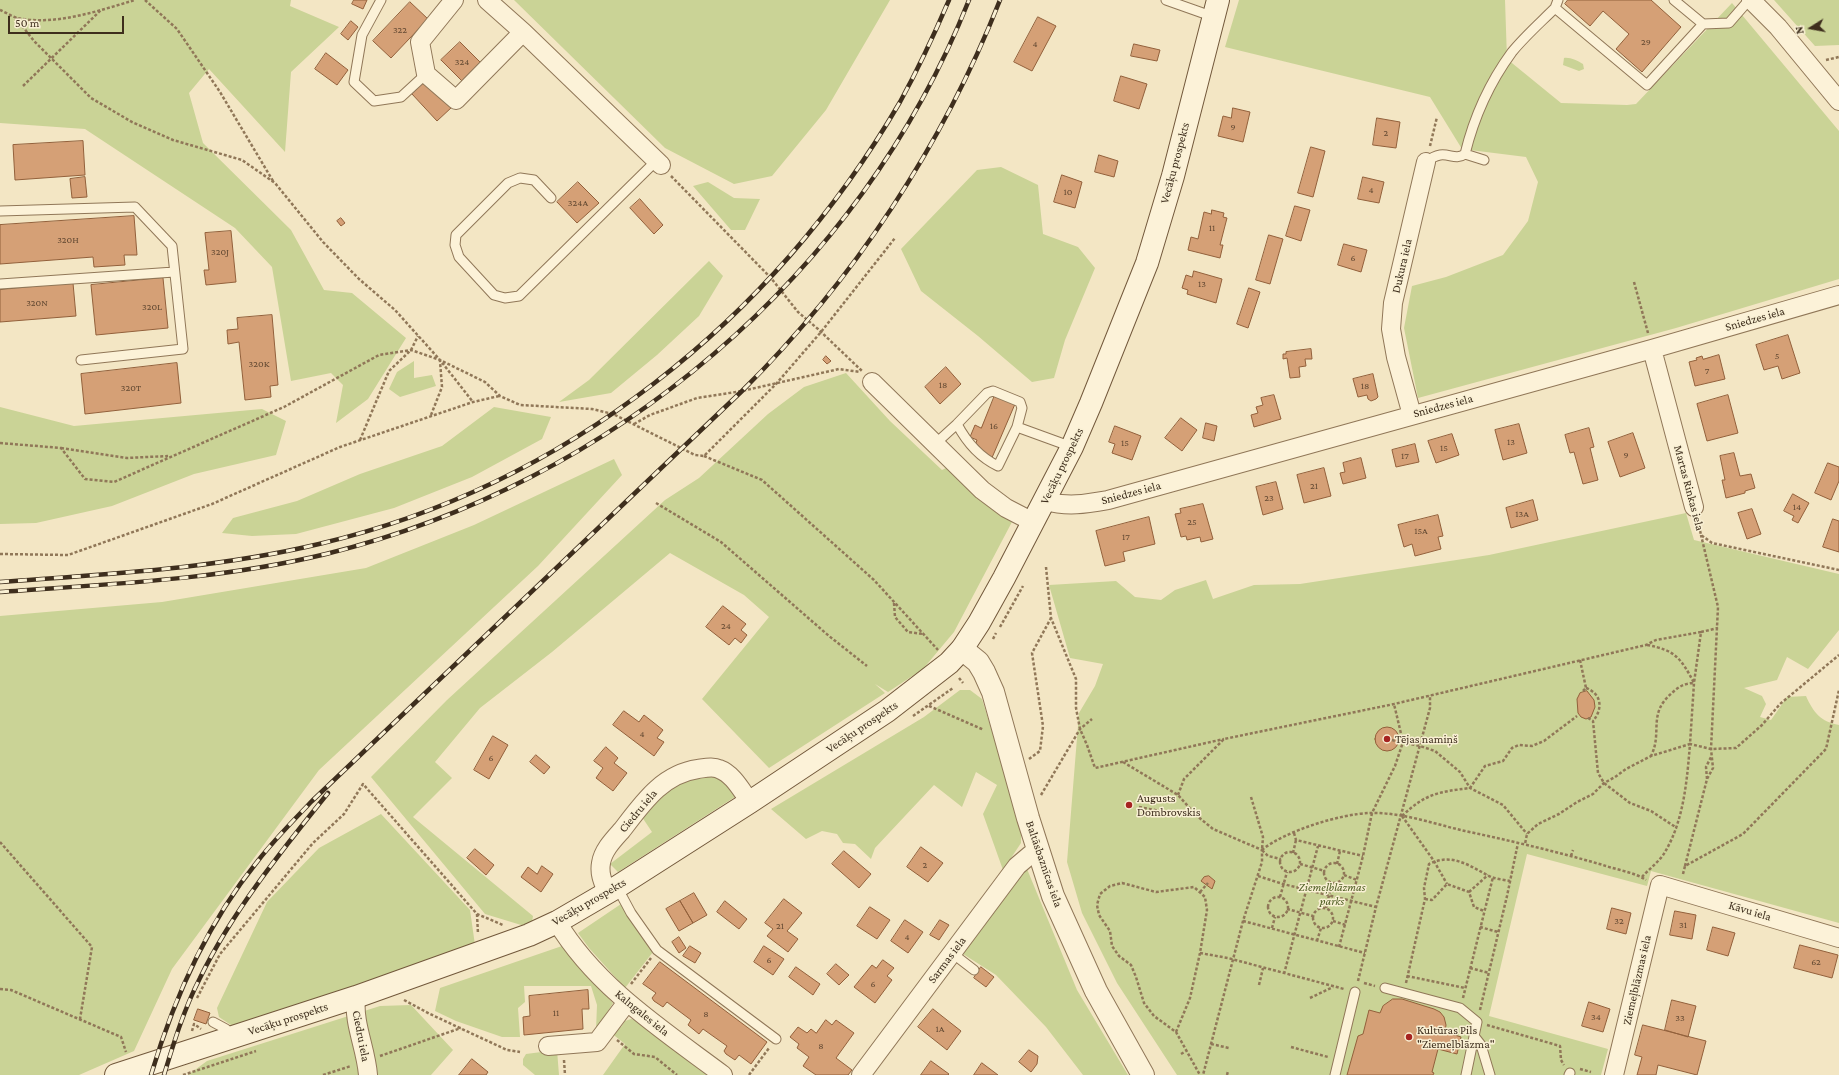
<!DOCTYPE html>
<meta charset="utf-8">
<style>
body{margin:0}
#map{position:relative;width:1839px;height:1075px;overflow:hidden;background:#f3e6c4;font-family:"Crimson Pro",serif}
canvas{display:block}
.north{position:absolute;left:1791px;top:8px;width:40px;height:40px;-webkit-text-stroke:3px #f9f0d4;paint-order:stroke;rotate:259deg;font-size:11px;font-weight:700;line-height:16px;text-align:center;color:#3e2e1d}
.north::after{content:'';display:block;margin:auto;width:14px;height:18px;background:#3e2e1d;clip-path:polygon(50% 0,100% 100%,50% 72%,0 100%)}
.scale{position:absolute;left:8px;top:16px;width:116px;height:18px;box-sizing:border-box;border:2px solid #3e2e1d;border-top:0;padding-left:5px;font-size:12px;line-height:14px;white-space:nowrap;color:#3e2e1d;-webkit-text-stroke:3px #f9f0d4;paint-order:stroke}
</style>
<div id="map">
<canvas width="1839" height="1075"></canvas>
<div class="north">N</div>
<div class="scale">50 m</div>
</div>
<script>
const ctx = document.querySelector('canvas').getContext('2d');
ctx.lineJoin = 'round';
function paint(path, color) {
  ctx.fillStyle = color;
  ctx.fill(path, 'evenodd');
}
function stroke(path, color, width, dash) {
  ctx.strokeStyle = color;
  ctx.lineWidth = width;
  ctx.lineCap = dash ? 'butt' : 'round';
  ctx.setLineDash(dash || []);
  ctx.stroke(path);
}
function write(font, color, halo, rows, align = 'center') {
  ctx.font = font + ' "Crimson Pro",serif';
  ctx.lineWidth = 3;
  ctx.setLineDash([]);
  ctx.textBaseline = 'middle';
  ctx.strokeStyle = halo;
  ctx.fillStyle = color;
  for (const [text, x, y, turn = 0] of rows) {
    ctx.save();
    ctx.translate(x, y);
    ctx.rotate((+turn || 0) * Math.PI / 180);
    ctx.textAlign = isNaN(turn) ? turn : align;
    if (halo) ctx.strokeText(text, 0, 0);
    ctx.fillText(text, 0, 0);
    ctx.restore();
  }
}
paint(new Path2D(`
 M0 0H291L290 6 339 27 291 72 285 152 209 69 189 93 203 143 291 230 324 290 352 293 406 338 368 399 336 423 343 385 331 373 291 381 272 267 235 228 85 129 0 123Z
 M514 0H890L826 110 772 176 734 184 665 148Z
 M1239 0H1505L1507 59 1561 103 1627 105 1636 104 1732 3 1839 131V279L1676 328 1418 398 1404 328 1412 286 1446 277 1503 255 1528 221 1538 182 1526 157 1462 149 1430 97 1225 47Z
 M1774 0H1839V45L1815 46Z
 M1564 58C1570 57 1578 61 1583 64L1584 69 1579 71 1563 65Z
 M1001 167 1038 185 1043 234 1078 247 1095 268 1065 340 1054 378 1032 382 978 336 921 291 901 249 977 170Z
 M708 182 734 198 760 199 745 230H731L693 186Z
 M709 261 723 276 699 316 657 355 611 393 559 402 589 380Z
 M414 361V378L432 375 436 386 400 397 389 389 397 372Z
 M846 373 890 421 942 470 946 468 1013 520 954 632 923 669 888 692 875 684 885 693 769 768 702 699 769 617 744 595 670 553 552 652 480 708 435 762 452 778 413 817 533 916 531 928 485 914 371 777 447 700 665 500 699 478 768 414 804 387Z
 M0 407 74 426 262 409 286 421 276 455 194 474 112 506 36 523 0 524Z
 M494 407 551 417 542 439 472 477 394 508 296 534 252 536 222 533 233 518 297 501 360 474 442 446Z
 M614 459 622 475 538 566 319 770 172 969 134 1051 79 1075H0V616L162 602 366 568 474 525Z
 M1686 513 1694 540 1839 574V630L1808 669 1787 657 1777 680 1744 688 1762 696 1766 704 1760 717 1771 720 1787 697 1806 696C1813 712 1821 722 1839 725V923L1651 871 1647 886 1527 854 1489 1016 1608 1049 1601 1075H1177L1117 983 1082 913 1067 862 1079 713 1095 686 1103 664 1070 658 1049 585 1116 581 1135 597 1161 600 1175 590 1206 580 1213 599 1254 585 1300 584 1489 555Z
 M960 690H970L982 699 1021 825V843L1003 870 983 814 997 785 976 772 962 807 934 785 875 848 871 859 855 844 843 843 837 834 822 831 806 839 771 809 924 717Z
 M702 774 724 776 738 795 618 872 610 864 652 832 642 817 674 782Z
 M381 814 470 910 475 945 234 1027 219 1017 217 1008 267 902 319 848Z
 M1027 869 1077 990 1128 1075H1083L1046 1027 996 975 960 952Z
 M621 904 653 952 625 988 589 948 578 933Z
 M562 946 613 1003 596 1030 597 1005 591 986H524L525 1002 518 1008 520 1037H502L456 1021 435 1011 440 988Z
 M411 1005 453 1050 431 1075H188L207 1061 380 1006Z
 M631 1019 640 1021 714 1075H603L625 1044 610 1032 617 1024 621 1027 625 1021Z
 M557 1050 559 1075H535L523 1065V1059L526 1054Z`), '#cad396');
const building = new Path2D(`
 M354 0H367L363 9 352 4Z
 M1568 0H1651L1681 27 1642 72 1616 49 1629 34 1603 11 1590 26 1565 4Z
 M410 2 428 19 391 58 373 41Z
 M1038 17 1056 26 1032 71 1014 62Z
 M351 21 358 27 348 40 341 34Z
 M460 42 482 64 464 83 441 60Z
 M1134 44 1160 50 1157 61 1131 56Z
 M326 53 348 70 337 85 315 69Z
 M1121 76 1147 84 1139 109 1114 101Z
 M426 81 452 107 437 121 412 94Z
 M1233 108 1250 112 1243 142 1218 136 1223 116 1231 118Z
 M1377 118 1400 122 1396 148 1373 145Z
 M83 141 85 175 15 180 13 145Z
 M1311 147 1325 151 1313 197 1298 193Z
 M1099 155 1118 161 1114 177 1095 172Z
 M1062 175 1082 182 1075 208 1054 202Z
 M85 177 87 197 72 198 70 179Z
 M1363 177 1384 182 1379 203 1358 199Z
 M578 182 599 203 577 223 557 202Z
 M640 199 663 225 654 234 630 208Z
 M1295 206 1310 210 1301 241 1286 236Z
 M1212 210 1224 213 1223 217 1227 218 1220 245H1223L1220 258 1188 250 1191 237 1198 239 1204 212 1211 214Z
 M134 216 137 255H124L125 265 94 267 93 257 0 264V225Z
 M341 218 345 223 341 226 337 221Z
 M231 231 236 282 206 285 204 270H209L205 233Z
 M1269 235 1283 239 1270 284 1256 280Z
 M1344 244 1367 250 1361 272 1338 265Z
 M1194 271 1222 279 1216 303 1187 294 1188 290 1182 288 1186 275 1192 277Z
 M163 278 168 328 96 335 91 285Z
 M73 283 76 316 0 322V290Z
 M1249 288 1260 292 1248 328 1237 324Z
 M272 315 278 385 270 386 271 397 245 400 239 342 228 344 227 330 238 329 237 318Z
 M1788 335 1800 373 1782 379 1778 366 1764 370 1756 345Z
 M1311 349 1312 359H1305L1306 366 1299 367 1300 377 1290 378 1287 358 1283 359V354H1286V352Z
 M1719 355 1725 379 1695 386 1689 362 1697 360 1696 358 1702 356 1703 359Z
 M826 356 831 361 827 364 823 360Z
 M177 363 181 403 85 414 81 374Z
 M946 367 961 384 940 404 925 387Z
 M1373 374 1378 397 1376 399 1371 401 1368 399 1367 395 1358 397 1353 379Z
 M995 395 1015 404 991 460 976 443 977 440 970 437 975 425 981 428Z
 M1274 395 1281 419 1254 427 1251 415 1258 413 1256 407 1263 405 1261 398Z
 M1728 395 1738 433 1707 441 1697 404Z
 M1181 418 1197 430 1182 451 1165 438Z
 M1206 423 1217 426 1214 441 1203 438Z
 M1519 424 1527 453 1503 460 1495 430Z
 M1115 426 1141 436 1132 460 1112 453 1115 444 1109 442Z
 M1589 428 1594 447 1590 448 1598 480 1583 484 1574 452 1570 453 1565 435Z
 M1633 433 1645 468 1620 477 1608 442Z
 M1452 434 1459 455 1436 463 1428 441Z
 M1415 444 1419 462 1396 467 1392 450Z
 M1734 453 1740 476 1751 474 1755 488 1745 491V493L1726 498 1722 480H1725L1720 456Z
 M1361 458 1366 478 1343 484 1340 473 1345 472 1343 463Z
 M1828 463 1839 467V481L1831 500 1815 493Z
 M1324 468 1331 496 1304 503 1297 475Z
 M1276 482 1283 509 1263 515 1256 487Z
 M1793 494 1809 503 1798 523 1792 520 1794 516 1784 511Z
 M1533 500 1538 520 1511 528 1506 508Z
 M1203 504 1213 539 1201 542 1200 537 1187 540 1186 536 1181 537 1175 514 1181 513 1180 509Z
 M1752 509 1761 534 1747 539 1738 513Z
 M1438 515 1443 536 1438 537 1441 549 1415 556 1412 544 1404 547 1398 525Z
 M1149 517 1155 544 1123 552 1125 561 1105 566 1096 531Z
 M1833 519 1839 521V552L1823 547Z
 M723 606 746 624 741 630 747 635 741 643 735 638 729 645 706 627Z
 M1587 691 1594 700 1595 707 1591 717 1586 719 1581 717 1578 713 1577 699 1580 693Z
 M624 711 639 722 644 715 663 730 657 738 664 742 654 756 613 725Z
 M1375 739a12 12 0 1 1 24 0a12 12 0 1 1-24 0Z
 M493 736 508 745 489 779 474 770Z
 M606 747 618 758 614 763 627 773 613 791 596 778 603 768 594 761Z
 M536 755 550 767 544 774 530 762Z
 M921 847 943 863 928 882 907 867Z
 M475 849 494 865 486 875 467 858Z
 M844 851 871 874 859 888 832 864Z
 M542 866 553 874 541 892 521 877 528 867 537 874Z
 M1209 876 1215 881 1212 889 1201 881 1204 877Z
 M694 893 707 915 693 923 680 901Z
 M784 899 802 913 787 931 798 939 788 952 767 936 773 929 765 923Z
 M680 901 693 923 679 931 666 909Z
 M725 901 747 919 739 929 717 912Z
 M870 907 890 920 877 939 857 926Z
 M1612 908 1631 913 1626 934 1607 929Z
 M1675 911 1696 915 1692 939 1670 935Z
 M905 920 923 932 908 953 891 941Z
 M940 920 949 925 939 940 930 935Z
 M1713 927 1735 933 1728 956 1707 950Z
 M679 937 686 948 679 953 672 942Z
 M1800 945 1838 955 1832 978 1794 968Z
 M690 946 701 953 695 963 683 956Z
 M764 946 784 959 773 975 754 962Z
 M883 960 894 968 887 976 892 980 875 1003 854 987 872 965 876 968Z
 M660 962 767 1042 751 1064 739 1055 735 1060 726 1054 724 1051 727 1046 703 1029 699 1034 688 1025 691 1020 667 1002 663 1007 654 1001 652 998 656 993 643 984Z
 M836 964 849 975 839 985 827 974Z
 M796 967 820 984 813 995 789 977Z
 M981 967 994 977 986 987 974 978Z
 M588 990 589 1009H582L583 1029 524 1035 523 1017 530 1016 529 996Z
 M1393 999H1402L1434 1009 1440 1012 1444 1017 1446 1025 1445 1032 1461 1037 1457 1054 1438 1049 1432 1072 1434 1073 1433 1075H1347L1358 1036 1363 1034 1369 1010 1380 1013 1383 1006Z
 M1672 1000 1696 1006 1688 1037 1665 1030Z
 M1589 1002 1610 1009 1603 1032 1582 1026Z
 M198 1009 210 1013 206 1024 194 1020Z
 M933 1009 961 1031 947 1050 918 1027Z
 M826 1020 832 1025 836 1020 854 1033 836 1058 852 1070 848 1075H816L803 1066 809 1057 797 1048 799 1044 790 1037 798 1027 807 1033 811 1029 816 1033Z
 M1643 1025 1706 1041 1697 1075 1658 1065 1656 1075H1637L1642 1057 1635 1055Z
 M1029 1050 1038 1056 1037 1064 1031 1072 1019 1062Z
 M472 1059 488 1072 486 1075H459Z
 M931 1061 949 1074 948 1075H921Z
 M982 1063 998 1075H974Z`);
paint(building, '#d5a076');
stroke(building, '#92603b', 1);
const service = new Path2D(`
 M381 0 362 35 354 82 374 101 401 97 426 74
 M1166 0 1214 17
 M1558 0 1555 8 1647 85 1703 24 1674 0
 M1703 24 1729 23 1749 0
 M1465 154 1484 160
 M1426 162C1446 146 1452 163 1465 154 1474 117 1490 82 1512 52 1525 36 1541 22 1555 8
 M551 198 534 180 520 178 508 183 456 235 455 245 459 257 494 295 505 298 519 296 656 161
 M0 211 135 207 172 246 183 349 81 360
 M0 284 174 272
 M957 424 987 393 993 391 1020 402 1022 408 1017 427 1072 447
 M935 444 957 424C967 443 979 457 998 466L1017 427
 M617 887 631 913 657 950 776 1039
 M952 953 974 970
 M1385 988 1460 1008 1477 1022 1466 1075
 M213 1022 226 1029 229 1039
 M1474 1036 1481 1045 1490 1075
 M1335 1075 1355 992
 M1569 1075 1570 1073`);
const minor = new Path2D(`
 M454 0 420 42 426 74 456 100 523 32
 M487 0 523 32 661 165
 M1751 0 1778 27 1839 101
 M1652 349 1694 507
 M872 382 982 490 1006 508 1033 522
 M1412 415 1396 357 1391 329 1393 303 1426 162
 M1045 501C1068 507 1085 504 1108 500L1652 349 1839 295
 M607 892C603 882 599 874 601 863 603 850 614 839 622 830 642 804 662 774 698 769 705 768 713 766 719 769 733 774 741 790 750 802
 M557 922C596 987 663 1030 723 1075
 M356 997C353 1024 366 1048 368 1075
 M548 1046 597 1042 627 1002
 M861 1075 1017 866 1030 855 1038 852
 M1614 1075 1660 885 1839 938`);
const tertiary = new Path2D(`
 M962 649 978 662 984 672 993 692 1028 818 1053 896 1096 991 1143 1075`);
const secondary = new Path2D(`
 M116 1075 356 997 529 935 557 922 617 887 750 802 887 711 949 663 962 649 979 623 1004 578 1072 447 1091 403 1147 263 1173 176 1218 0`);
stroke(service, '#907758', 11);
stroke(minor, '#907758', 20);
stroke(tertiary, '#907758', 24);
stroke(secondary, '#72583b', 24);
stroke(new Path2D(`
 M145 0 177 29 220 92 273 181
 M0 10C5 12 11 16 17 18 55 26 98 11 135 0
 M16 18 34 41 91 98 132 122 173 140 242 160 275 183 323 242 359 279 395 310 440 360 473 402
 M1826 60 1839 57
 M23 86 101 10
 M1430 146 1437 117
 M671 176 771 278 798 312 818 329 862 371
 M1634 282 1648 333
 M431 415 442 387 440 361
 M634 424 650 415 697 398 742 391 839 369 860 372
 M360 440 389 371 411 350 418 336
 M0 443 61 448 85 479 114 482 284 407 379 355 411 350 440 360 485 382 500 396 520 405 592 409 613 414 695 455 704 456 776 384 821 332 895 238
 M61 448 127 458 168 456
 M704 456 762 480 874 580 938 650
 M656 503 721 542 829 636 867 666
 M1698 521 1701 535 1712 543 1839 570
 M0 554 68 555 212 504 340 447 473 402 499 396
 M1046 567 1051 618 1076 679V708L1080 729 1087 745 1095 768 1224 739
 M894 603 895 617 908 632 923 634
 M1000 627 1023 586
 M1701 632 1718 628
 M993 639 996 633
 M1647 645C1675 650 1681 658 1694 683 1685 683 1678 687 1672 693 1647 714 1663 732 1651 756
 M1580 660 1586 688 1583 691
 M959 678 963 683
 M1586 688C1602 694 1603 709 1593 721
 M929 706 984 730
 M913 716 953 688
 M1588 718 1593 721 1598 773 1604 783 1630 803 1651 811 1677 828
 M1387 739 1420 746 1435 751 1460 772 1470 788 1503 805 1527 834
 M1029 759 1040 751 1043 726 1032 653 1051 618
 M1123 762 1178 795 1196 815 1213 829 1262 850V862L1243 921 1203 1075
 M1707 779 1706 767 1711 757
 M1041 795 1080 729 1092 719
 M1178 795 1184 779 1224 739 1394 704 1646 645 1656 640 1701 632 1694 683 1690 744 1651 756 1626 769 1615 777 1604 783 1593 794 1577 802 1559 814 1538 824 1527 834 1525 844
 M1251 797 1263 837 1262 850 1268 856 1281 859
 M1139 807 1170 813 1196 815
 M1402 816C1426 793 1439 792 1470 788L1485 766 1503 761 1512 748 1519 745 1532 746 1544 741 1577 716
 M1402 816 1434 861 1447 884
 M1294 833 1296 840 1363 856
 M0 842 92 947 80 1019
 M1262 850C1285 831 1340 814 1370 813 1402 812 1434 824 1465 831 1512 841 1558 852 1603 865 1617 870 1634 872 1646 880
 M1280 862a10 10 0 1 1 20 0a10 10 0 1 1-20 0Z
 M1293 853 1296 840
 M1571 856 1573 850
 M1324 873a10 10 0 1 1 20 0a10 10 0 1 1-20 0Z
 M1300 864 1325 871
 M1337 864 1340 851
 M1685 866 1707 779 1713 768 1711 749 1718 607 1701 535
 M1683 874 1685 866 1743 834 1826 749 1839 690
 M1344 875 1357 880
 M1258 876 1283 884 1376 907
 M1642 877C1649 869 1660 861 1665 852 1684 820 1687 780 1690 744L1711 749 1736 748 1762 725 1780 704 1839 655
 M1200 892 1208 883
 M1469 892 1488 875
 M1280 897 1287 872
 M1268 907a10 10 0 1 1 20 0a10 10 0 1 1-20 0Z
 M1425 899 1432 900 1447 884 1469 892 1474 907 1484 911
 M1313 918a10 10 0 1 1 20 0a10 10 0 1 1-20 0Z
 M1326 908 1332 883
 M1287 909 1313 916
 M477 914 478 934
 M1243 921 1365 953
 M1333 921 1346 925
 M1480 927 1498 932
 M1272 928 1275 917
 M1317 941 1321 928
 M1339 947 1363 856 1372 813 1395 766 1403 742 1394 704
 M1200 953 1228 958 1344 989
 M1470 968 1489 973
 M1284 974 1318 846
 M1407 976 1465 988
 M1358 981 1376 907 1430 708V695
 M1364 983 1375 986
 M1406 983 1425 899 1424 888 1429 864C1453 852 1471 867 1491 877 1497 879 1504 880 1510 881
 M631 984 651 958
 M1259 985 1263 968
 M0 989 11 990 121 1037 126 1052
 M197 998 220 954 313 843 344 814 363 784 477 914 503 925
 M1310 998 1333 987
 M1463 998 1493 877
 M404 1000 430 1014 507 1050 520 1052
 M1480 1010 1507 896 1518 843
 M1487 1025 1560 1046 1561 1060 1564 1065
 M192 1031 194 1024 201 1029
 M1176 1032 1190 998 1200 953 1207 910 1205 897 1194 887 1156 892 1122 883 1110 886 1100 894 1097 905 1099 915 1110 931 1112 946 1119 956 1131 965 1136 977 1144 1003 1154 1016 1176 1032 1200 1075
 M617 1040 634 1054 655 1057 677 1075
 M1211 1044 1229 1048
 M1291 1047 1328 1057
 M1181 1054 1186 1051
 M380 1056 461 1028
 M564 1060 565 1075
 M1580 1069 1591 1072
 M183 1075 256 1051
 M323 1075 351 1066
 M749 1075 769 1048
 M1227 1075 1228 1071`), '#907758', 2.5, [3, 2]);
stroke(service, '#fcf2d8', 9);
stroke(minor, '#fcf2d8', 18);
stroke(tertiary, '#fcf2d8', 22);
stroke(secondary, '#fcf2d8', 22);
const rail = new Path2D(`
 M0 582C107 574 214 569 319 544 566 486 773 320 900 102 918 69 934 35 949 0
 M0 592C109 584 219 580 326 554 612 484 860 275 969 0
 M151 1075C174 998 206 925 257 862 274 840 293 821 312 801L742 391C853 281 943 145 1000 0
 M164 1075C174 1042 184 1009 200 978 232 912 282 850 328 793`);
stroke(rail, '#3e2e1d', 4.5);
stroke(rail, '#f9f0d4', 3, [9]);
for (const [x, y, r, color] of [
 [1387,739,4,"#a62321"],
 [1129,805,4,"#a62321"],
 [1409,1037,4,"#a62321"]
]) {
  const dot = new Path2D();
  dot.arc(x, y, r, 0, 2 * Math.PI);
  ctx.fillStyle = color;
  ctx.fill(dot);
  stroke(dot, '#f9f0d4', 1.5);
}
write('10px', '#644a33', null, [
 ["322",400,30],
 ["29",1646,42],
 ["4",1035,44],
 ["324",462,62],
 ["9",1233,127],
 ["2",1386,133],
 ["4",1371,190],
 ["10",1068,192],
 ["324A",578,203],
 ["11",1212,228],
 ["320H",68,240],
 ["320J",220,252],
 ["6",1353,258],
 ["13",1202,284],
 ["320N",37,303],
 ["320L",152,307],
 ["5",1777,356],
 ["320K",259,364],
 ["7",1707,371],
 ["18",943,385],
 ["18",1365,386],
 ["320T",131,388],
 ["16",994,426],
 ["13",1511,442],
 ["15",1125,443],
 ["15",1444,448],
 ["9",1626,455],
 ["17",1405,456],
 ["21",1314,486],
 ["23",1269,498],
 ["14",1797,507],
 ["13A",1522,514],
 ["25",1192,522],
 ["15A",1421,531],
 ["17",1126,537],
 ["24",726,626],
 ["4",642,734],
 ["6",491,758],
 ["2",925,865],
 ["32",1619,921],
 ["31",1683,925],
 ["21",780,926],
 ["4",907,937],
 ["6",769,960],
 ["62",1816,962],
 ["6",873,984],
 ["11",556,1013],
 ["8",706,1014],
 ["34",1596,1017],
 ["33",1680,1018],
 ["1A",940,1029],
 ["8",821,1046]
]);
write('12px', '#3e2e1d', '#f9f0d4', [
 ["Vecāķu prospekts",1175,163,-75],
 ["Dukura iela",1402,266,-77],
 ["Sniedzes iela",1755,319,-16],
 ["Sniedzes iela",1443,406,-15],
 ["Vecāķu prospekts",1062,466,-64],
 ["Martas Rinkas iela",1689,488,75],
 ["Sniedzes iela",1131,493,-15],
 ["Vecāķu prospekts",862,727,-34],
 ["Ciedru iela",638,811,-50],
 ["Baltāsbaznīcas iela",1044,864,71],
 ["Vecāķu prospekts",589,902,-30],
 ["Kāvu iela",1750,911,17],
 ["Sarmas iela",947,960,-53],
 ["Ziemeļblāzmas iela",1637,980,-77],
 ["Kalngales iela",642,1013,39],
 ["Vecāķu prospekts",288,1019,-18],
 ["Ciedru iela",361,1036,79]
]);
write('12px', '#3e2e1d', '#f9f0d4', [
 ["Tējas namiņš",1395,739],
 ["Augusts",1137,798],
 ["Dombrovskis",1137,812],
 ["Kultūras Pils",1417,1030],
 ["\"Ziemeļblāzma\"",1417,1044]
], 'left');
write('italic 12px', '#4d5d22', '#f9f0d4', [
 ["Ziemeļblāzmas",1332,887],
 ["parks",1332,901]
]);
</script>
